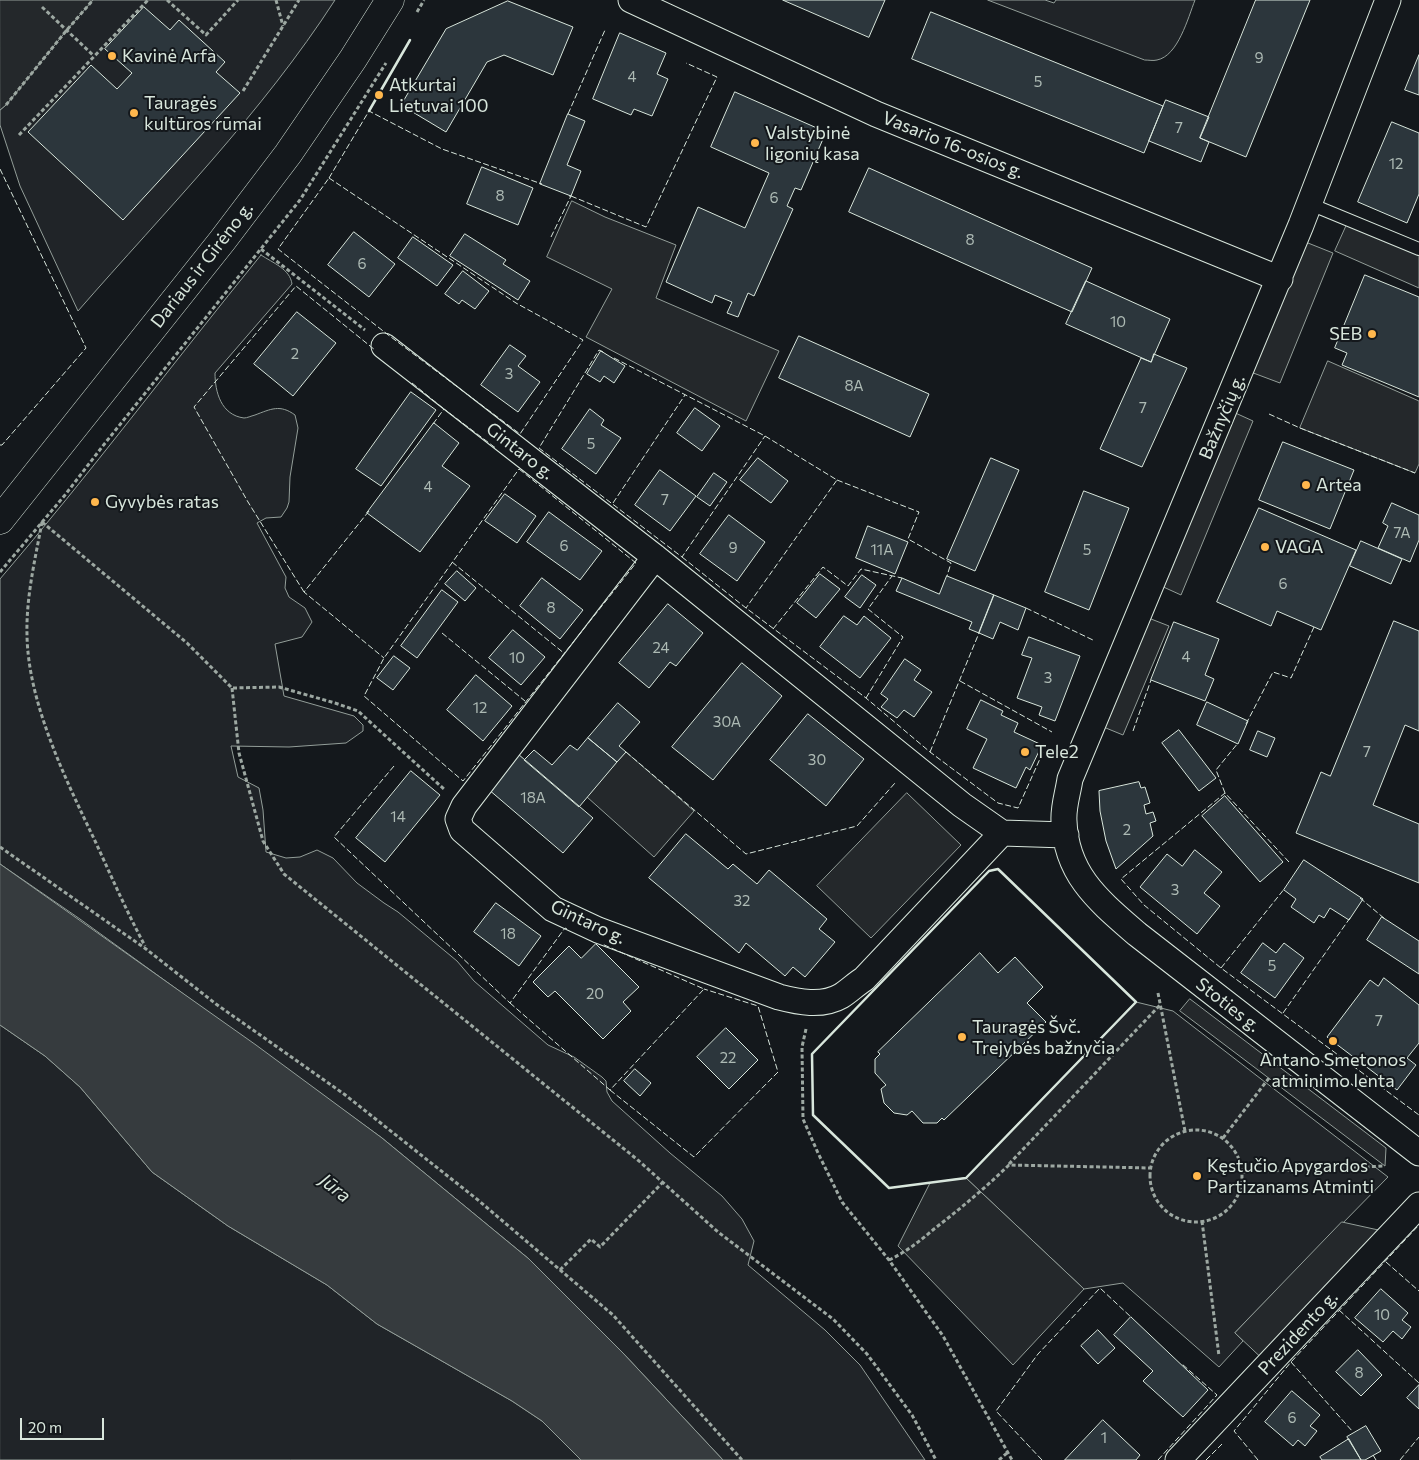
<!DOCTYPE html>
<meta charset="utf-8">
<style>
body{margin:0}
#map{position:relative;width:1419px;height:1460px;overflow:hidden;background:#14181c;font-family:Commissioner,sans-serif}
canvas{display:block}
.scale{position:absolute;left:20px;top:1418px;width:84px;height:22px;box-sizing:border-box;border:2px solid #d8e6dc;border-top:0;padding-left:6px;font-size:15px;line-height:18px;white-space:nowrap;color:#d8e6dc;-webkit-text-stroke:4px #14181c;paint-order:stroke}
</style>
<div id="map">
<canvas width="1419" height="1460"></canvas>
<div class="scale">20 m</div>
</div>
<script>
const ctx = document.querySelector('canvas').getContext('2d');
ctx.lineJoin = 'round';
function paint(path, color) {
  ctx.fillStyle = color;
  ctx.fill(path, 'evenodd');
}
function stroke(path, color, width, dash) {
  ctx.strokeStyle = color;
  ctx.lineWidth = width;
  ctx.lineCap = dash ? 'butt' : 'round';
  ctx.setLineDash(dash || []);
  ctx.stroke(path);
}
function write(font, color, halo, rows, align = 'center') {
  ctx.font = font + ' Commissioner,sans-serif';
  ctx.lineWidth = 4;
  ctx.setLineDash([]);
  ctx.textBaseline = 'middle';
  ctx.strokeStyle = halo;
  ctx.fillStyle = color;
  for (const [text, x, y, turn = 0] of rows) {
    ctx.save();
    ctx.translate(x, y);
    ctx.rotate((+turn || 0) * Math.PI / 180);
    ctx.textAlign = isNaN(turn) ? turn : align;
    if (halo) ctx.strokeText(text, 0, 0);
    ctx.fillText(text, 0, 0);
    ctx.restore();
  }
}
const green = new Path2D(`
 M93 0H335C262 113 166 210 78 311L20 186 0 125V110L6 105 66 31Z
 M988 0H1045L1054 3 1056 0H1195C1188 18 1178 56 1157 60 1153 61 1149 60 1145 60Z
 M261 255C273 263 290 269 292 284L215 373C215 392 221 415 244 418 247 418 251 416 255 415 271 409 280 404 295 415L298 428 290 477 289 502 287 508 281 517 266 518 257 523 286 577 285 588 289 597 305 608 312 622 302 637 275 644 284 696 354 716 363 725V731L346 743 289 747 231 746 238 777 259 788 263 810 266 852 286 858 300 857 317 850 333 858 357 883 384 903 398 912 457 961 474 981 548 1045 574 1057 602 1077 606 1081 607 1092 612 1101 670 1153 722 1196 742 1219 754 1241 748 1265 825 1330 860 1365 925 1460H723L623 1353 529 1259 382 1138 80 919 0 864V579C90 474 173 363 261 255Z
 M1136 1002 1173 1011 1388 1177 1235 1333 1243 1341 1219 1367 1123 1283 1084 1289 966 1178Z
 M0 1025 45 1056 80 1087 152 1172 228 1226 327 1285 377 1324 512 1401 542 1421 581 1460H0Z`);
paint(green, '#202428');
stroke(green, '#939e99', 1);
const parking = new Path2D(`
 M0 0H93L66 31 6 105 0 110Z
 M572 201 605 217 676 245 656 298 779 351 746 421 586 337 612 289 547 257Z
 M1349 220 1419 249V288L1335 251Z
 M1303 241 1333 253 1280 383 1248 371Z
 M1328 361 1419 401V464L1415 473 1300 428Z
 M1231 411 1253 421 1181 595 1159 585Z
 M1151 619 1169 626 1123 735 1101 726Z
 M626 752 694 811 654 857 587 797Z
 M907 793 961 845 871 938 817 886Z
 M1190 999 1386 1148 1385 1166 1180 1011Z
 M966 1178 1084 1289 1013 1365 898 1246 930 1183Z
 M1342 1222 1392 1233 1269 1365 1235 1333Z`);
paint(parking, '#24282b');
stroke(parking, '#939e99', 1);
const water = new Path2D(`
 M0 864 256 1045 382 1138 529 1259 623 1353 723 1460H581L542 1421 512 1401 377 1324 327 1285 228 1226 152 1172 80 1087 45 1056 0 1025Z`);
paint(water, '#363b3e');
stroke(water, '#939e99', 1);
const building = new Path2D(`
 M783 0H885L869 37Z
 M1256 0H1310L1246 157 1200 138Z
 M508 1 573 27 553 75 504 55 487 62 446 132 401 105 446 29Z
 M144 7 170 30 179 20 225 62 216 72 240 93 123 220 28 132 91 65 117 89 132 73 105 49Z
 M931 12 1163 106 1144 153 912 59Z
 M620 33 666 53 657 74 668 79 652 116 634 109 631 115 593 99Z
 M1419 55V95L1405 90Z
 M735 92 826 132 801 190 795 188 787 206 793 209 754 296 748 293 738 317 727 313 732 302 715 295 712 303 666 282 698 207 745 228 769 173 711 147Z
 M1166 100 1209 117 1200 138 1209 142 1201 162 1149 141Z
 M568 114 585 121 567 165 581 171 571 196 540 184Z
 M1392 122 1419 133V194L1407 223 1358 202Z
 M482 167 533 188 518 225 467 204Z
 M869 168 1092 268 1072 312 849 212Z
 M354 232 395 264 369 297 328 265Z
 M465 234 506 260 503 264 530 281 518 300 450 256Z
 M413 237 453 265 437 286 398 258Z
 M463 271 489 291 475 309 462 300 459 304 445 294Z
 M1365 275 1419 297V397L1342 365 1347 353 1335 348Z
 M1086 281 1170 319 1151 362 1066 324Z
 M297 312 336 343 293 396 254 364Z
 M799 336 929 394 910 437 779 378Z
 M510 345 526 356 518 366 540 382 518 412 481 385Z
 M601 351 625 366 614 383 604 376 600 382 587 374Z
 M1154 354 1187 368 1142 467 1100 449 1141 358 1151 362Z
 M411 392 436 410 381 486 356 469Z
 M695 408 720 426 702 451 677 433Z
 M590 409 604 420 601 425 621 438 596 474 562 449Z
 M434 423 459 443 442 466 470 486 420 552 367 513Z
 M1283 442 1354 470 1330 529 1259 500Z
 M758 458 788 481 771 503 740 480Z
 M991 458 1019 470 975 571 947 559Z
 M660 470 696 496 670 531 635 505Z
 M714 473 727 482 710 506 697 497Z
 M1084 491 1129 508 1089 610 1045 592Z
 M505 494 536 516 517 543 485 521Z
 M1392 503 1419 515V540L1410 562 1378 548 1388 526 1383 523Z
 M1259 508 1356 550 1321 630 1277 611 1271 626 1217 602Z
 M549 512 602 551 580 580 527 542Z
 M729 515 765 542 737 581 700 554Z
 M868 526 908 542 895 574 856 558Z
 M1361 541 1402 559 1391 584 1350 566Z
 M457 571 476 588 465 601 445 584Z
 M820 574 840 589 816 618 797 603Z
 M862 575 876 585 860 608 845 597Z
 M947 576 994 595 979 633 969 629 972 622 896 591 902 578 939 594Z
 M542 578 583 610 560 639 520 606Z
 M442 590 458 602 417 658 401 646Z
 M994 595 1026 608 1018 630 1000 622 993 639 979 633Z
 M668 604 703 633 676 666 670 662 649 688 619 663Z
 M844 616 857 625 864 616 891 638 860 678 820 647Z
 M1394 621 1419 631V731L1405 725 1373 805 1419 824V883L1296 833 1321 772 1330 776Z
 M1174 622 1219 639 1205 675 1214 679 1205 701 1151 680Z
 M513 630 545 657 521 685 489 658Z
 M1029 637 1080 656 1055 721 1039 715 1042 707 1017 698 1032 658 1022 655Z
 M394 656 410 668 393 690 377 678Z
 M905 659 921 670 914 680 932 692 914 717 904 710 897 718 881 707 888 699 881 694Z
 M742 663 782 696 713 780 672 747Z
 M476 675 512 706 483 741 447 710Z
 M981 700 1003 711 1001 715 1018 723 1014 732 1042 745 1030 770 1026 767 1016 788 973 768 987 739 967 729Z
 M1207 702 1248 721 1238 744 1197 725Z
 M618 703 640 722 619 746 626 752 617 762 588 738Z
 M808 714 864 759 826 806 770 760Z
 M1179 730 1216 778 1199 791 1162 743Z
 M1258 731 1275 738 1267 757 1250 750Z
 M588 738 617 762 579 807 524 760 534 750 552 765 570 745 577 750Z
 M518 754 593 818 563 853 488 789Z
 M411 771 440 795 385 862 356 838Z
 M1139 782 1141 788 1145 787 1150 803 1144 805 1146 814 1153 812 1156 821 1150 823 1153 836 1116 869 1106 841 1100 811 1099 791Z
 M1225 796 1283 862 1260 882 1202 816Z
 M686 834 728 869 733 864 757 884 769 870 827 919 819 929 835 942 805 977 793 967 785 976 746 943 739 953 649 878Z
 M1195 850 1222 872 1204 893 1220 906 1197 934 1140 887 1167 854 1182 866Z
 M1304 860 1363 899 1349 920 1330 908 1324 918 1319 915 1314 923 1291 907 1296 899 1284 890Z
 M496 903 541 936 519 966 474 932Z
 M1382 917 1419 941V974L1367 940Z
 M1263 943 1276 953 1284 943 1304 958 1275 998 1241 973Z
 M596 944 639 987 623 1002 631 1011 603 1039 555 991 548 997 533 982 569 946 581 958Z
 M980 953 998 973 1015 957 1043 987 1027 1003 1046 1022 944 1120 942 1118 937 1123H923L912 1111 907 1115 894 1113 884 1103 881 1089 886 1085 875 1073V1059L880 1054 878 1052Z
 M1384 978 1419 1005V1043L1407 1058 1416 1065 1397 1090 1327 1037 1370 980 1378 986Z
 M726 1028 758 1060 729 1089 697 1057Z
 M635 1069 651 1083 640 1096 624 1081Z
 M1381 1289 1408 1313 1402 1320 1411 1327 1402 1339 1393 1331 1383 1342 1355 1318Z
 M1131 1317 1208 1390 1183 1417 1143 1381 1153 1371 1114 1335Z
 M1098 1330 1115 1348 1098 1364 1081 1346Z
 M1358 1350 1382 1375 1361 1396 1336 1372Z
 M1419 1385V1409L1407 1398Z
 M1292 1391 1320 1415 1310 1426 1317 1431 1305 1446 1298 1440 1293 1446 1265 1422Z
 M1103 1420 1140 1455 1136 1460H1065Z
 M1366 1426 1381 1451 1365 1460H1361L1347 1437Z
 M1349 1439 1361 1460H1322L1320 1457Z`);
paint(building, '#2c363c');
stroke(building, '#d8e6dc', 1);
const lane = new Path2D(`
 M1310 204 1419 249`);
const street = new Path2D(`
 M631 0 876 114 1280 279
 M1388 0 1301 225 1070 779C1068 793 1063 807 1064 821 1066 875 1099 901 1137 934L1419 1153
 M384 346 655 557 962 805 1002 833 1066 835
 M655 557 464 806 458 819 462 830 553 909 598 930 779 997C798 1002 822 1007 841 996 849 991 856 984 864 979L1002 833
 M1178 1460 1419 1205`);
const highway = new Path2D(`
 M0 520 222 241 288 154 353 59 390 0`);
stroke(lane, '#d8e6dc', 14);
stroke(street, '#d8e6dc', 27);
stroke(highway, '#d8e6dc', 29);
stroke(new Path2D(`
 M167 0 206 35 238 0
 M276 0 283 26
 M42 7 94 56
 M417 12 424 0
 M243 91 299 0
 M6 105 66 31 93 0
 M19 135 148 0
 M261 249 365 330
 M42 522 187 643 232 688 279 687 335 703 358 711 445 790
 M42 522C35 560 26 597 27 635 28 704 67 782 96 843 112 878 127 912 145 946
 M0 572 65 495 102 447 300 200 386 63
 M232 688 239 753 263 841 284 874 639 1161 718 1232 833 1319 867 1354 912 1415 936 1460
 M0 847 146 949 216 1004 344 1094 478 1200 613 1315 742 1460
 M1158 993 1185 1131
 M806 1029 802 1047 803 1119 818 1153 842 1202 889 1260 943 1336 1012 1460
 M1150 1176a46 46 0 1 1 92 0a46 46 0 1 1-92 0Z
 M1223 1138 1269 1078
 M1009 1164 1160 1005
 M1242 1172 1385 1166
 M1202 1221 1219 1356
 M889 1260C906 1252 920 1241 934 1229 960 1209 985 1188 1009 1165L1151 1168
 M560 1270 591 1239 600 1247 663 1182
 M999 1460 1007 1453`), '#9da8a2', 3, [4, 2.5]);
stroke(lane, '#14181c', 12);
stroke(street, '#14181c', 25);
stroke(highway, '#14181c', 28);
stroke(new Path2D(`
 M568 114 605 30
 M0 169 86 348 2 445H0
 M329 178 516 303 583 340 520 434 387 334 278 249Z
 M329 178 369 111 442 149 542 184
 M571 196 646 227 717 77 686 63
 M551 237 571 196H569
 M603 352 599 350 539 448 682 557 765 436
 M614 358 765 436 837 480 746 608
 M412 383 444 409
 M1269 414 1300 428 1415 473
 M433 424 444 409 497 449
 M519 469 636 563 463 781 364 696 384 658Z
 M837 480 919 512 908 539 951 563 947 576
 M613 503 685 395
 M369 511 304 592 384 658
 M682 557 746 608 866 698 930 752 998 803 1018 808 1043 752
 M452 562 565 654
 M304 592 248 502 194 407 296 286 375 350
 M1026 608 1095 641
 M773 629 823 567 848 586 861 569 902 578
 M442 633 525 701
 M960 681 1052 732
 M866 698 903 637 868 609 892 576
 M1246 724 1273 672 1291 678 1314 627
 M1133 731 1151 680
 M626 752 746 854 857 826 895 783
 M930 752 979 633
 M394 766 334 837 510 1003 565 928 567 929
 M1225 793 1216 770 1238 743
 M1289 862 1225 793 1121 879 1144 905 1221 968 1419 1115
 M1360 898 1385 919
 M1221 968 1285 888
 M510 1003 610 1090 704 989 602 944
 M1283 1013 1350 918
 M610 1090 694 1157 778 1072 758 1006 704 989
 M1386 1262 1419 1291
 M1339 1310 1419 1383
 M1291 1362 1353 1432
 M1373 1455 1376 1460
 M1042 1460 996 1411 1038 1354 1100 1288 1132 1318
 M1158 1460 1217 1395 1182 1364
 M1206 1460 1222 1444
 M1258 1460 1234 1431 1291 1362 1419 1225
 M1400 1460 1419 1437`), '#d8e6dc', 1, [6, 2.5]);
stroke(new Path2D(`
 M369 111 410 40
 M998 869 1136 1002 966 1178 889 1188 813 1115 812 1054 989 871Z`), '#d8e6dc', 2.5);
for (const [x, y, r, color] of [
 [112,56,5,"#ffb74d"],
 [379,95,5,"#ffb74d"],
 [134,113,5,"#ffb74d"],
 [755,143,5,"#ffb74d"],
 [1372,334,5,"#ffb74d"],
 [1306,485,5,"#ffb74d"],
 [95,502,5,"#ffb74d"],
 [1265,547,5,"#ffb74d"],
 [1025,752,5,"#ffb74d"],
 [962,1037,5,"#ffb74d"],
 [1333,1041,5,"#ffb74d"],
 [1197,1176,5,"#ffb74d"]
]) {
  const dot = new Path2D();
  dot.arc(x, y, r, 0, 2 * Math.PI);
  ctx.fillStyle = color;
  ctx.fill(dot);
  stroke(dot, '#14181c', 2);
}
write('15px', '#adbab4', null, [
 ["9",1259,58],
 ["4",632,77],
 ["5",1038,82],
 ["7",1179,128],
 ["12",1396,164],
 ["8",500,196],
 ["6",774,198],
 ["8",970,240],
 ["6",362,264],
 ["10",1118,322],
 ["2",295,354],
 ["3",509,374],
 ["8A",854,386],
 ["7",1143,408],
 ["5",591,444],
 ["4",428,487],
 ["7",665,500],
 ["7A",1402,533],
 ["6",564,546],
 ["9",733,548],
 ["11A",882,550],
 ["5",1087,550],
 ["6",1283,584],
 ["8",551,608],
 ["24",661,648],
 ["4",1186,657],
 ["10",517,658],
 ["3",1048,678],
 ["12",480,708],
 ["30A",727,722],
 ["7",1367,752],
 ["30",817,760],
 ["18A",533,798],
 ["14",398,817],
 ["2",1127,830],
 ["3",1175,890],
 ["32",742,901],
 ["18",508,934],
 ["5",1272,966],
 ["20",595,994],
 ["7",1379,1021],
 ["22",728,1058],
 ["10",1382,1315],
 ["8",1359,1373],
 ["6",1292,1418],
 ["1",1104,1438]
]);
write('18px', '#d8e6dc', '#14181c', [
 ["Kavinė Arfa",122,56],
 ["Atkurtai",389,85],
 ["Lietuvai 100",389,106],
 ["Tauragės",144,103],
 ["kultūros rūmai",144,124],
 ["Valstybinė",765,133],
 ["ligonių kasa",765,154],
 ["SEB",1362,334,"right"],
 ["Artea",1316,485],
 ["Gyvybės ratas",105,502],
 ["VAGA",1275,547],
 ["Tele2",1035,752],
 ["Tauragės Švč.",972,1027],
 ["Trejybės bažnyčia",972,1048],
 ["Antano Smetonos",1333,1060,"center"],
 ["atminimo lenta",1333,1081,"center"],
 ["Kęstučio Apygardos",1207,1166],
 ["Partizanams Atminti",1207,1187]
], 'left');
write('18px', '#d8e6dc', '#14181c', [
 ["Vasario 16-osios g.",953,145,22],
 ["Dariaus ir Girėno g.",202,265,-52],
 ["Bažnyčių g.",1222,417,-67],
 ["Gintaro g.",520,451,38],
 ["Gintaro g.",588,922,25],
 ["Stoties g.",1228,1005,38],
 ["Prezidento g.",1298,1333,-47]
]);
write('italic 19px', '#d8e6dc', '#14181c', [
 ["Jūra",335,1188,38]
]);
</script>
